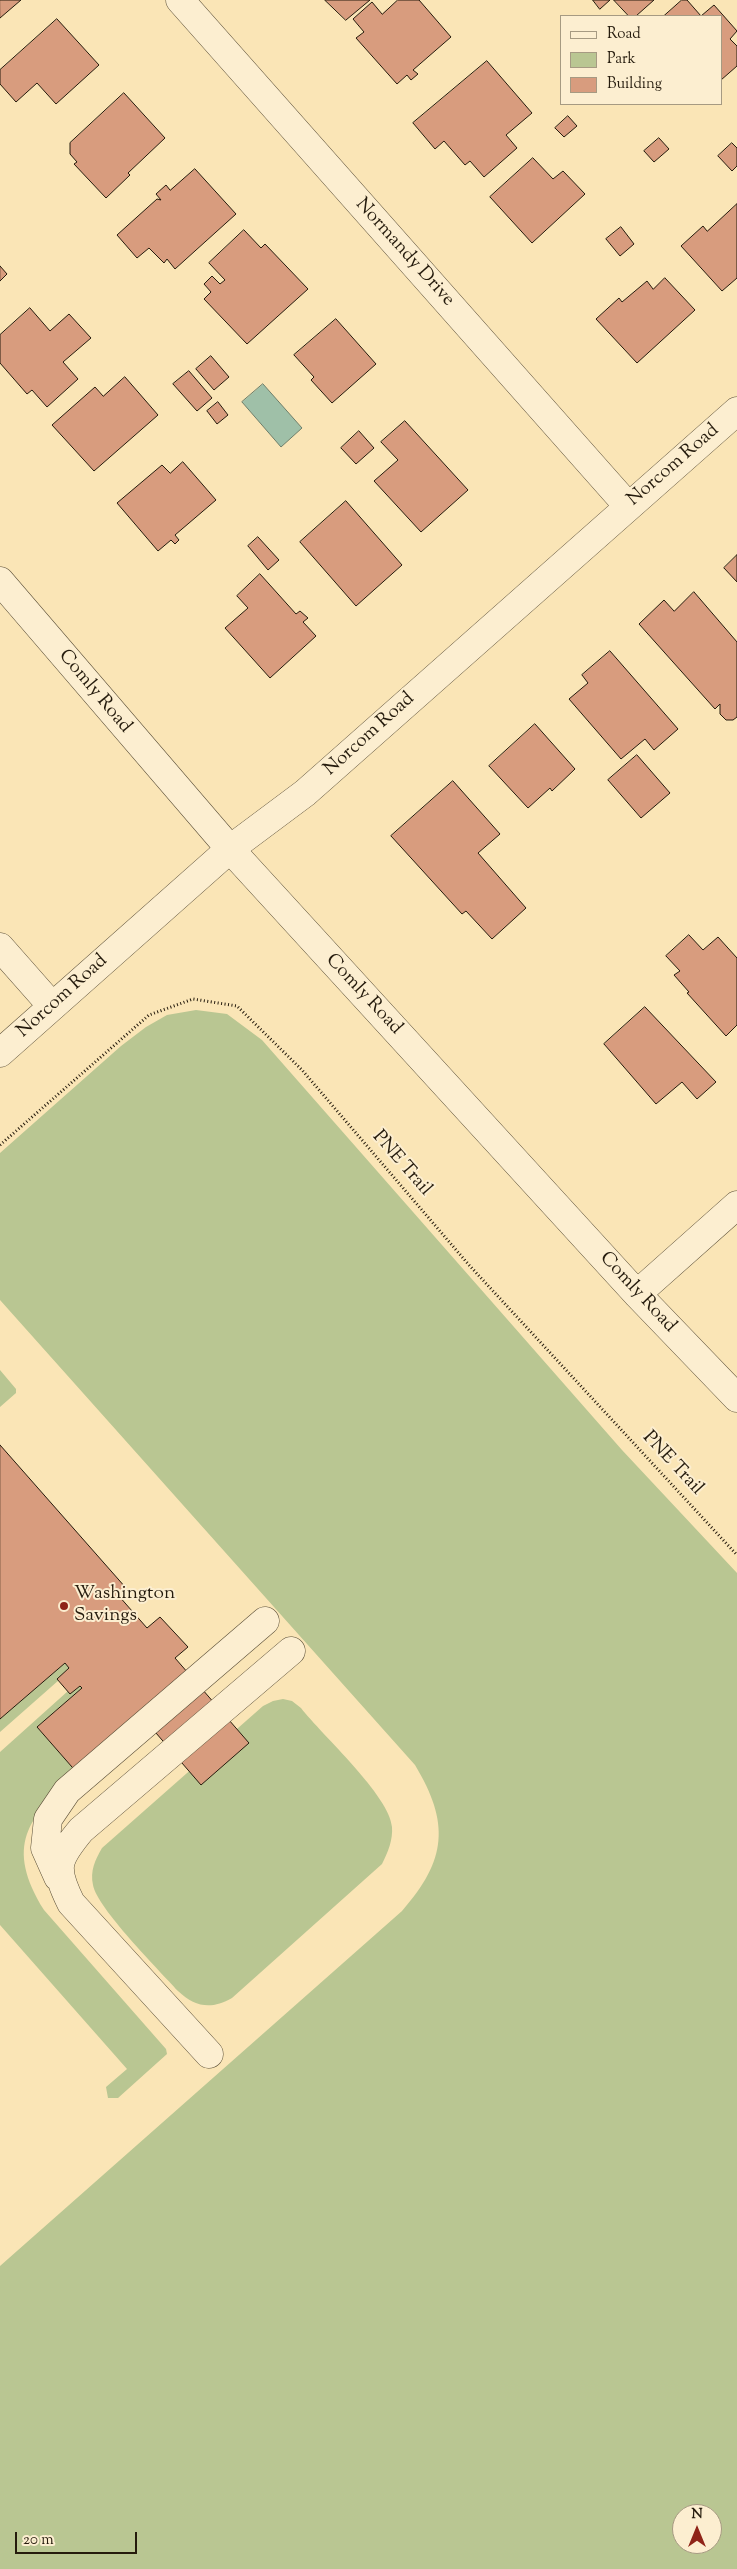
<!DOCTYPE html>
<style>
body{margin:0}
#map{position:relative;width:737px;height:2569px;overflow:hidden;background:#fae5b6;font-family:"Sorts Mill Goudy",serif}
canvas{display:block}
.legend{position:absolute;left:560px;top:15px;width:162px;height:90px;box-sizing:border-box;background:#fceed0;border:1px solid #a69a82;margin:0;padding:6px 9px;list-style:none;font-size:15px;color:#251b0d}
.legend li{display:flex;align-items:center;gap:10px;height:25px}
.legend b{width:25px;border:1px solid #a69a82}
.north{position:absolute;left:672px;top:2504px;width:50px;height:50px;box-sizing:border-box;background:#fceed0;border:1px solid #a69a82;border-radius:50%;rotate:0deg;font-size:14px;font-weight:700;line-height:20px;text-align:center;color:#251b0d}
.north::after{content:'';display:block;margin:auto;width:18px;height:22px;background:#8f2418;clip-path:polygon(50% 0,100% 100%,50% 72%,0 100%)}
.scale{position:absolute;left:15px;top:2532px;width:122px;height:22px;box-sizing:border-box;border:2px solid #251b0d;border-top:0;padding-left:6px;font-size:15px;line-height:18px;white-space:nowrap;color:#251b0d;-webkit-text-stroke:4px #fceed0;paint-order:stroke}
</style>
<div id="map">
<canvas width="737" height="2569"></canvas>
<ul class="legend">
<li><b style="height:6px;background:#fceed0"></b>Road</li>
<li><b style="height:14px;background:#b9c692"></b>Park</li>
<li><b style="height:14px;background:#d89c7e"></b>Building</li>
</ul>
<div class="north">N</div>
<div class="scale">20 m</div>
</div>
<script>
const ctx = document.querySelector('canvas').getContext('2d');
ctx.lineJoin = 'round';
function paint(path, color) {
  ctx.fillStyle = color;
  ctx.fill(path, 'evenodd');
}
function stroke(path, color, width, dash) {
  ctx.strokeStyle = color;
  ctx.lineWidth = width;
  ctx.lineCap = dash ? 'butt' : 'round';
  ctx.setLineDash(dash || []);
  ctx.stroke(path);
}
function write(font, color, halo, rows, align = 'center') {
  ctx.font = font + ' "Sorts Mill Goudy",serif';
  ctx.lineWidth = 4;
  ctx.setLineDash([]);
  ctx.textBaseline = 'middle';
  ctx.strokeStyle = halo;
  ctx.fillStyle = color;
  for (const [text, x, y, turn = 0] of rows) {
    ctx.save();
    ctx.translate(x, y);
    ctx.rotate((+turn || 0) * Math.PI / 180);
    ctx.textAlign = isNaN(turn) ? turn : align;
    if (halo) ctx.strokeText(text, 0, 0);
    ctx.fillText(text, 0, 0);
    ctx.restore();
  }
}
paint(new Path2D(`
 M196 1010 227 1014 262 1040 622 1450 737 1573V2569H0V2266L402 1911C447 1860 450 1823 415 1765L0 1300V1153L121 1046 146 1027 167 1015ZM682 2514H712V2544H682Z
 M0 1370 16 1389V1393L0 1407Z
 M65 1663 69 1668 57 1679 59 1680 0 1732V1719Z
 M80 1686 82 1688 37 1727 79 1775C26 1816 5 1847 44 1910L166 2049 167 2054 118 2098H108L106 2087 127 2069 0 1925V1752L68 1691 70 1694Z
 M283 1699 292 1701 301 1708C322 1735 390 1796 392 1827 393 1840 388 1852 382 1864L232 1998C211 2010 195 2007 178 1991 159 1970 97 1908 93 1885 90 1871 95 1860 102 1848L263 1706 273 1701Z`), '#b9c692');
const water = new Path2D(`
 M263 384 302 428 281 447 242 402Z`);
paint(water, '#9fc0a8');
stroke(water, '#6e7e6a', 1);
const building = new Path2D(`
 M0 0H21L0 18Z
 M325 0H370L346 20Z
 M398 0H419L451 37 413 70 418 74 411 80 407 75 397 84 356 38 364 32 353 19 372 2 382 14Z
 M593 0H610L600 9Z
 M614 0H654L636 16H629Z
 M682 0H687L701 16 714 5 737 31 730 39 737 46V66L721 80V16H664Z
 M57 19 99 65 56 104 37 83 16 102 0 84V70Z
 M487 61 532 113 506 135 517 148 484 177 470 161 465 165 444 141 435 149 413 123Z
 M124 93 165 138 128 173 130 175 106 198 74 164 77 162 70 154V143Z
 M568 116 577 126 564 137 555 128Z
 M659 138 669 149 654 162 644 151Z
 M732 143 737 148V166L732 171 718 156Z
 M533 158 553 179 563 171 585 194 532 243 490 197Z
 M195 169 236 214 175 269 167 259 164 263 149 248 137 258 117 235 157 199 161 200 156 194 166 185 170 190Z
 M737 204V278L722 291 681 246 703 226 707 231Z
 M621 227 634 244 620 256 606 239Z
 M244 230 261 248 265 244 308 289 247 344 204 299 211 292 204 284 212 276 220 284 225 280 209 263Z
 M0 266 7 274 0 281Z
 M665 278 695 310 637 363 596 319 619 298 622 302 647 281 653 289Z
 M30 308 50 331 69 314 91 338 63 362 78 379 47 407 32 390 27 394 0 363V335Z
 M336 319 376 364 332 403 311 380 314 377 294 355Z
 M211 356 229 377 214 390 196 369Z
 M189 371 212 398 197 411 173 384Z
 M125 377 158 415 94 471 52 425 95 387 103 396Z
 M218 402 228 415 217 424 207 411Z
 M405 421 468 490 421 532 374 481 398 460 381 442Z
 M359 431 374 448 356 464 341 448Z
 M183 462 216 500 175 535 179 540 175 544 171 540 158 551 117 503 162 465 170 473Z
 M346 501 402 565 356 606 300 542Z
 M258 537 279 560 268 570 248 546Z
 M737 555V582L724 568Z
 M260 574 296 614 300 611 308 618 303 622 316 636 270 678 225 628 248 608 237 596Z
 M694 592 737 642V717L733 720H726L720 714V704L715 709 639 624 664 600 674 611Z
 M610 651 678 729 654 750 645 739 621 759 569 699 588 683 582 675Z
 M535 724 575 769 552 791 550 788 528 808 489 766Z
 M637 755 670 793 641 818 608 780Z
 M453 781 500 834 478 853 526 908 492 939 466 911 462 914 391 836Z
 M689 935 703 950 718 937 737 958V1025L726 1036 687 993 689 992 674 975 680 971 666 956Z
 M645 1007 716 1082 697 1099 682 1082 656 1104 604 1044Z
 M0 1445 126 1588 118 1595 147 1628 160 1617 188 1647 175 1658 249 1743 201 1785 143 1718 79 1775 37 1727 82 1688 80 1686 70 1694 57 1679 69 1668 65 1663 0 1719Z`);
paint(building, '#d89c7e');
stroke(building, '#251b0d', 1);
const minor = new Path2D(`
 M180 0 628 506
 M0 581 230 849 637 1294 737 1398
 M0 947 52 1006
 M0 1053 230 849 305 793 737 411
 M637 1294 737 1205
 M58 1877 45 1848 48 1819 67 1791 265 1621
 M209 2054 71 1903C53 1867 57 1859 81 1830L291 1651`);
stroke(minor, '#5a4e37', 29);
stroke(new Path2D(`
 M0 1145 149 1015 193 999 237 1006 302 1070 469 1265 737 1555`), '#251b0d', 3, [1, 2.5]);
stroke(minor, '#fceed0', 28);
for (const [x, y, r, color] of [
 [64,1606,5,"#8f2418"]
]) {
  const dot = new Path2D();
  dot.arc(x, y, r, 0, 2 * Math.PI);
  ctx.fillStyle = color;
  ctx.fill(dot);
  stroke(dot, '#fceed0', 2);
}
write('19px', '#251b0d', '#fceed0', [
 ["Normandy Drive",404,253,48],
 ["Norcom Road",674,466,-41],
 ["Comly Road",94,692,50],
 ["Norcom Road",370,735,-42],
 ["Comly Road",363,995,47],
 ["Norcom Road",63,997,-42],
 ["PNE Trail",401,1164,49],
 ["Comly Road",637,1293,47],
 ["PNE Trail",672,1464,47]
]);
write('19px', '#251b0d', '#fceed0', [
 ["Washington",74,1595],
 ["Savings",74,1617]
], 'left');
</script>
